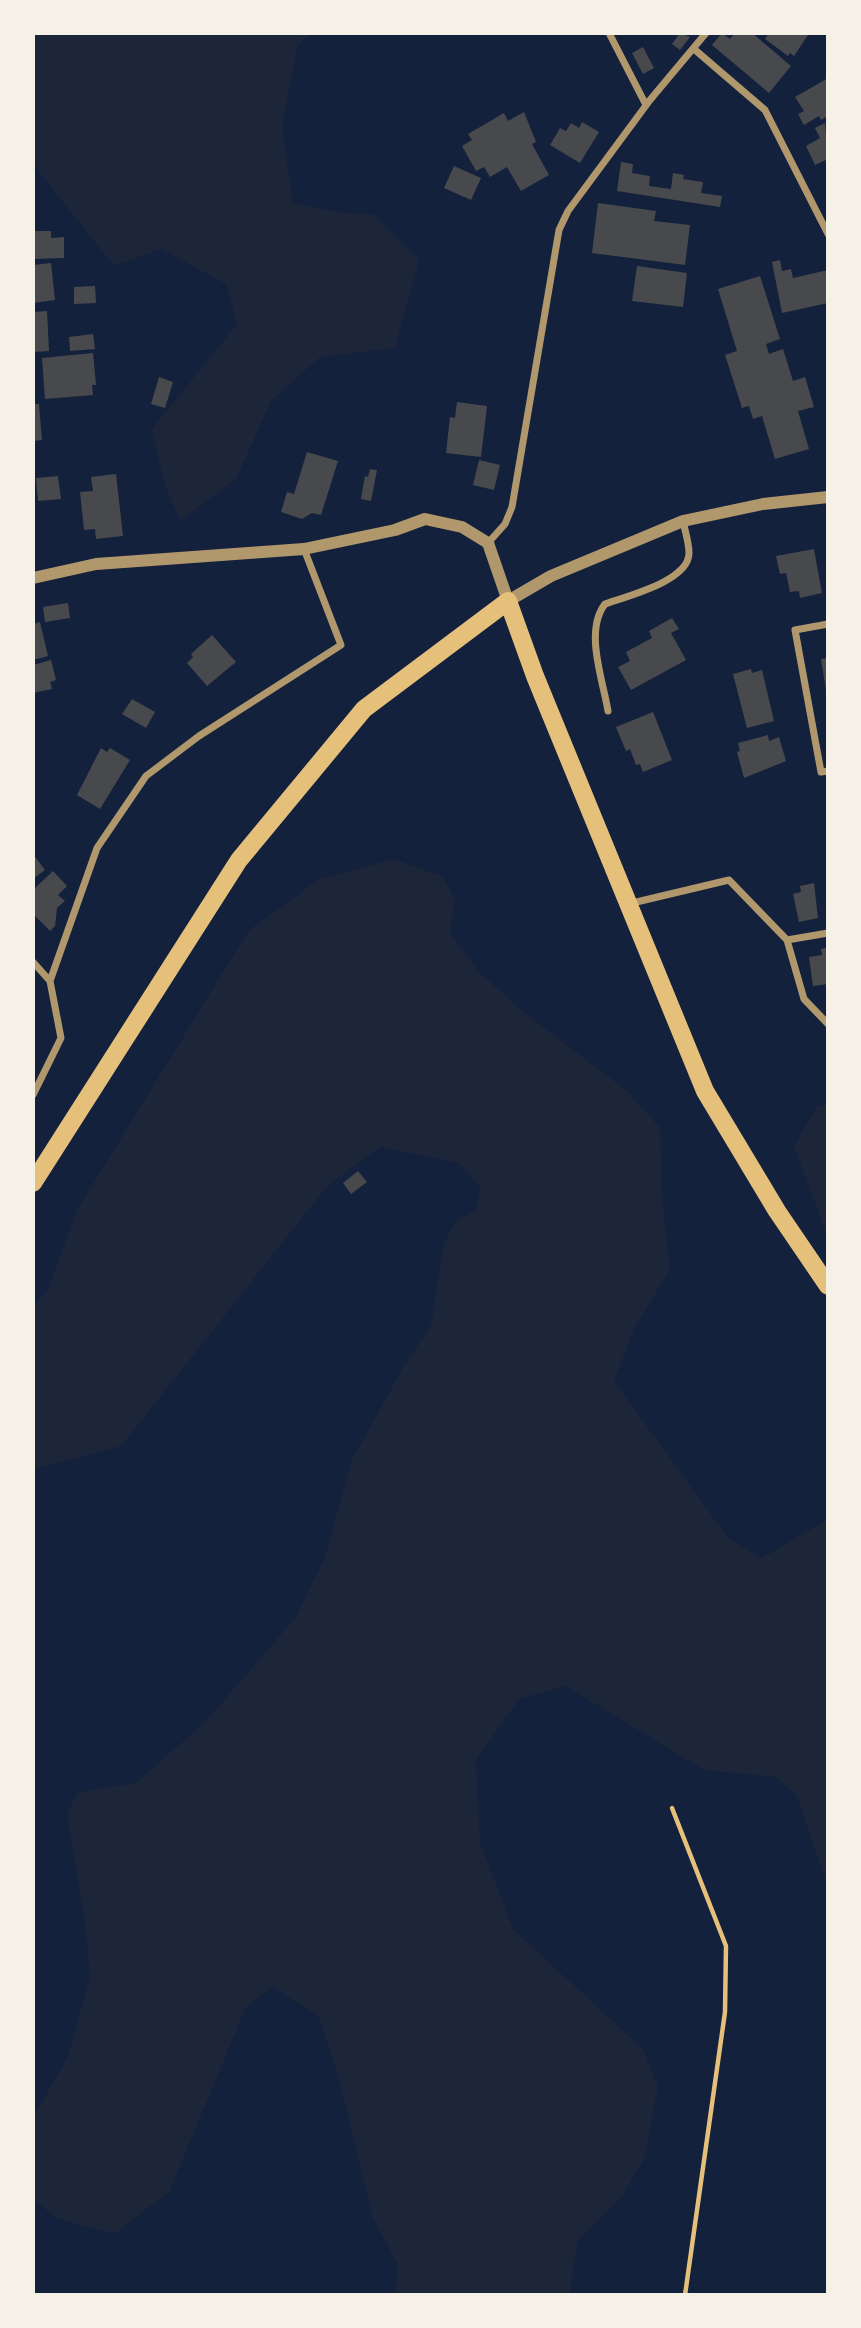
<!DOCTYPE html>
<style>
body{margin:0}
#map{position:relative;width:861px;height:2328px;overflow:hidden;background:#14213d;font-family:"Varela Round",sans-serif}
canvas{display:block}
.frame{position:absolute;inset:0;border:35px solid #f6f1e7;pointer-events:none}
</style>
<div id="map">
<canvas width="861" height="2328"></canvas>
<div class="frame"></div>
</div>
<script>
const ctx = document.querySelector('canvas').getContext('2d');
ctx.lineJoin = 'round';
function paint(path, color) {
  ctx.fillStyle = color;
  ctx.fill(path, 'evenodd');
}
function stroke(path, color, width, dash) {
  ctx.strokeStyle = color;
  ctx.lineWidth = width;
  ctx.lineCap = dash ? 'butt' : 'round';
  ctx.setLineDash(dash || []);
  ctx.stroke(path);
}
paint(new Path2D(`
 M33 33H310L298 45 282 126 293 203 339 212 374 215 419 260 395 348 320 357 271 401 236 479 180 521 165 486 152 429 237 324 226 284 161 249 114 266 39 172 33 154Z
 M394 859 443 877 455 900 450 932 478 971 526 1014 627 1091 660 1128 662 1198 670 1269 634 1329 614 1381 728 1538 762 1558 828 1519V1886L796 1794 775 1777 704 1770 566 1686 519 1699 476 1759 480 1843 513 1929 643 2049 658 2087 644 2159 622 2196 577 2242 570 2295H396L397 2263 373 2218 340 2083 319 2016 272 1987 246 2007 169 2192 114 2234 56 2218 33 2199V2117L68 2057 90 1977 85 1923 67 1812 79 1792 136 1783 207 1720 296 1617 325 1557 352 1460 404 1366 431 1326 444 1243 457 1220 476 1211 480 1187 459 1163 381 1147 329 1184 121 1446 33 1469V1308L49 1287 77 1210 249 930 320 879Z
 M828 1104V1238L794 1146 817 1107Z`), '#1d2539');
paint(new Path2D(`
 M680 33 690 37 680 50 672 44Z
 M722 33 730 39 735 33H752L791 66 769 93 712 45Z
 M769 33H805L808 35 794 56 790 53 788 56 765 39Z
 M643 47 654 68 643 74 632 53Z
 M828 78V116L821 120 819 116 804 125 798 114 804 111 795 97Z
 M524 112 536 142 532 144 549 175 521 191 507 167 490 177 484 167 476 171 462 146 472 140 468 134 504 113 508 121Z
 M582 122 599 132 580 163 550 145 560 128 566 131 571 123 579 128Z
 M825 123 828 159 815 165 806 146 820 138 815 128Z
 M621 162 633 164 632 173 650 176 649 186 671 189 673 173 684 175 683 179 703 182 701 193 722 196 720 207 617 191Z
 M454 166 481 178 471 200 444 188Z
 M598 203 656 211 654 221 690 225 685 265 592 253Z
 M33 231H51V238L64 237V258L33 259Z
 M780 260 782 271 791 269 793 278 828 270V303L782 313 772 262Z
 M51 263 55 300 33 303V265Z
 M637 266 687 273 683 307 632 301Z
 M760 276 780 339 766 344 769 354 783 349 793 381 805 377 814 407 798 411 809 449 775 459 762 416 753 419 749 406 742 408 725 355 737 351 718 289Z
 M95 286 96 303 74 304V287Z
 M47 311 49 351 33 352V312Z
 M93 334 95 349 70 351 69 337Z
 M93 353 96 385H92L93 395 45 399 42 358Z
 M159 377 173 382 165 408 151 404Z
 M457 402 487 406 481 457 446 453 450 417 455 418Z
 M33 404H39L42 440 33 441Z
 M307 452 338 461 321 515 312 513 302 519 281 512 287 492 294 494Z
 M479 460 500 465 494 490 473 485Z
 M370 469 377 470 371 501 361 499 365 476 368 477Z
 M116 474 123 536 96 539 95 529 84 530 80 492 93 491 91 477Z
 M58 476 61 499 38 501 36 478Z
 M814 549 822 593 800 598 799 591 790 592 786 573 780 574 776 556Z
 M68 603 70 618 45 622 43 607Z
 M672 618 679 629 671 633 686 660 631 690 618 667 630 661 626 652 652 638 649 631Z
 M40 622 48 656 33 660V624Z
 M212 635 236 662 207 686 187 663 193 657 191 654Z
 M828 658V690H826L821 659Z
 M51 660 56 680 50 682 52 689 33 693V665Z
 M751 669 752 673 762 670 774 721 747 728 733 674Z
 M132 699 155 712 146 728 122 714Z
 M653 712 672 760 643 772 640 764 636 765 630 749 626 751 616 727Z
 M768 735 769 741 779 737 786 761 744 778 737 752 740 751 738 743Z
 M101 748 107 752 110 748 130 760 100 809 77 795Z
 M33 854 45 870 33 879Z
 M53 871 67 886 58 895 65 901 57 908 55 926 50 931 33 914V890Z
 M814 883 818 918 799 922 793 894 801 892 800 886Z
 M826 948 828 984 813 986 809 957 822 955 821 949Z
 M358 1171 367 1182 351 1194 343 1183Z`), '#48494c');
stroke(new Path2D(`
 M672 1808 726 1946 725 2012 685 2295`), '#e5c07b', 4.5);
stroke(new Path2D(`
 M609 33 646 105
 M694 49 765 110 828 234
 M488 543 505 524 512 507 559 230 568 211 650 100 706 33
 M828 624 795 630 821 772 828 771
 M608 711C603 680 584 631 605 604 627 596 689 581 689 553 689 543 685 531 683 521
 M628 904 729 880 787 940
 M828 933 787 940 804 999 828 1024
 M33 962 50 981 61 1038 33 1095
 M50 981 97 848 146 776 199 736 341 645 304 549`), '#b1986c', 7);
stroke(new Path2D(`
 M33 578 96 564 304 549 395 530 425 519 462 527 488 543 508 601 551 576 683 521 763 504 828 497`), '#b1986c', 12);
stroke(new Path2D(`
 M33 1183 239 860 364 709 508 601 535 676 705 1091 777 1211 828 1286`), '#e5c07b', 18);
</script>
